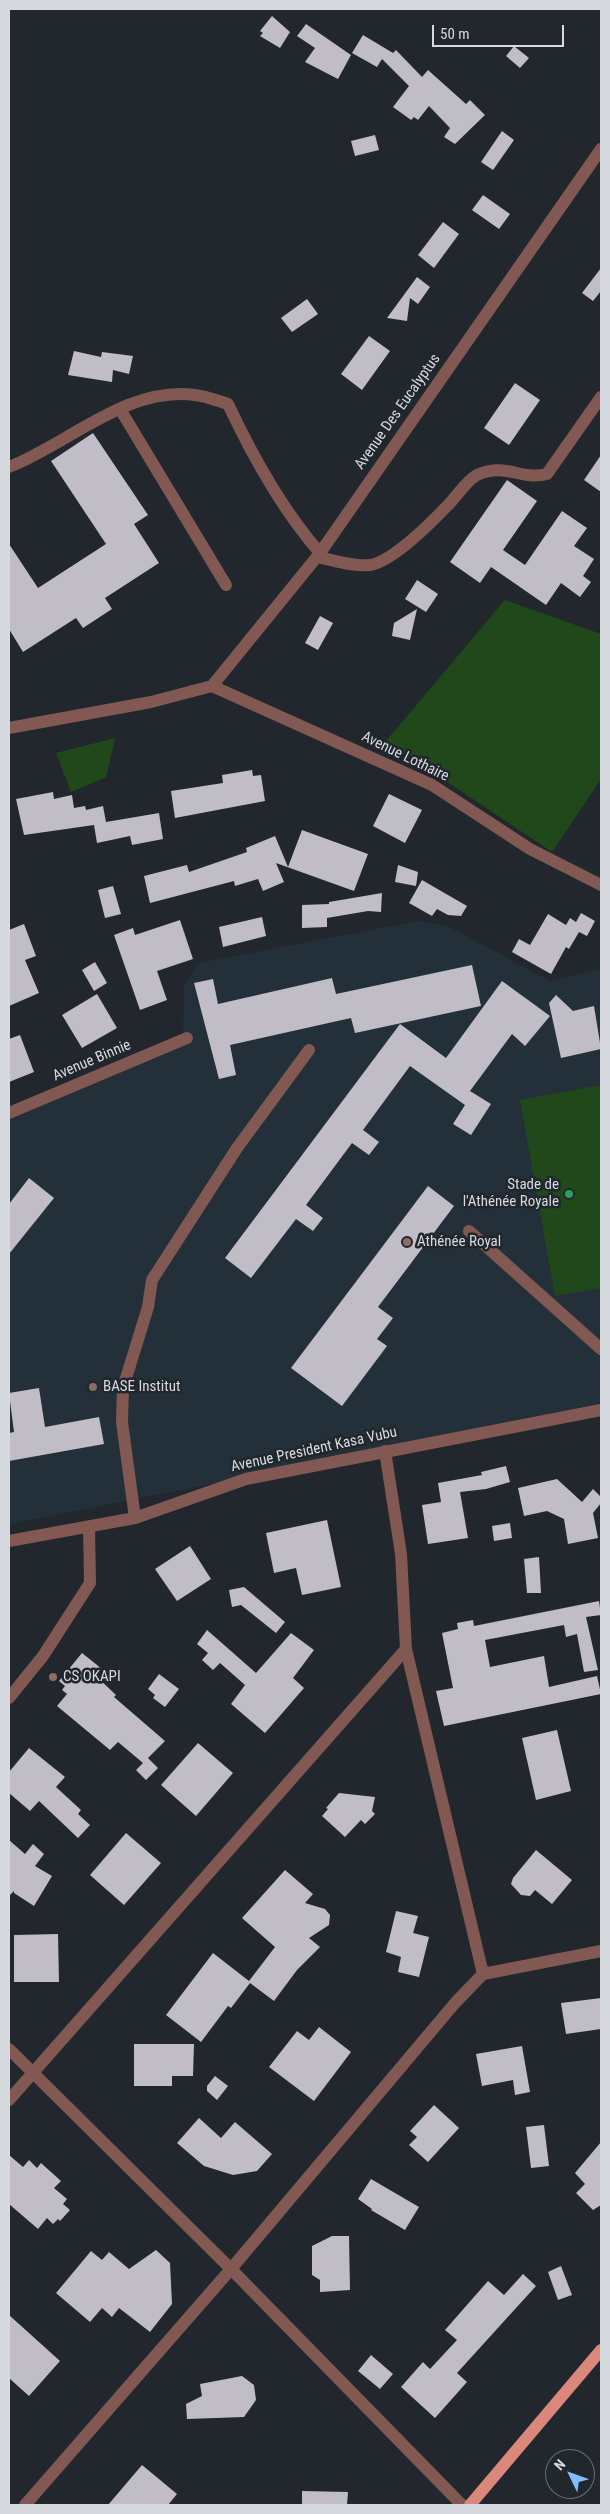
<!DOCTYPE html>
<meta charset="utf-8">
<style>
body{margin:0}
#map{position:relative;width:610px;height:2514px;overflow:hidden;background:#21272c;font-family:"Roboto Condensed",sans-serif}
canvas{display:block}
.frame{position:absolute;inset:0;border:10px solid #d6dade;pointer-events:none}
.north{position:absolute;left:545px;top:2449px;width:50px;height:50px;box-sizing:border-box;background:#21272c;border:1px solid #696f73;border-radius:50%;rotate:312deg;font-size:14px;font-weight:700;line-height:20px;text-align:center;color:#d6dade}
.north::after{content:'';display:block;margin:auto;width:18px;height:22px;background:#80bdfa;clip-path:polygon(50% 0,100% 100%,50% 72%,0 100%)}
.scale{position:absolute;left:432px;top:25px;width:132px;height:22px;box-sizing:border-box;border:2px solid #d6dade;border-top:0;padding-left:6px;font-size:15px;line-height:18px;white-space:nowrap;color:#d6dade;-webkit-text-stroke:4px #21272c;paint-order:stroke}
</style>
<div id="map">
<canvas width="610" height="2514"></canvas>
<div class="frame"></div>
<div class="north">N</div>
<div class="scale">50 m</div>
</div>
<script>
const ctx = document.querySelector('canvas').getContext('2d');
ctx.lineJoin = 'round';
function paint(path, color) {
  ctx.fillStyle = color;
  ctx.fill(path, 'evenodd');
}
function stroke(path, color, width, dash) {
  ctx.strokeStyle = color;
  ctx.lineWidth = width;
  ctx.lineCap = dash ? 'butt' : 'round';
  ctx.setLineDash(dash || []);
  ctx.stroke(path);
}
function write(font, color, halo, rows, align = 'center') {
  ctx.font = font + ' "Roboto Condensed",sans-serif';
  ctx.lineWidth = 5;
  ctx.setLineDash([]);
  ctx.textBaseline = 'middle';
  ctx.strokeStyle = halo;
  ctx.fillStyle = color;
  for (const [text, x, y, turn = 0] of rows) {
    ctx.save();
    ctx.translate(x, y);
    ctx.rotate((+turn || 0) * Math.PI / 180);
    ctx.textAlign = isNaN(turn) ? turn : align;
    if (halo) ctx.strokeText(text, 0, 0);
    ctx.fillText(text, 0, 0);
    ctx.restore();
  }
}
paint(new Path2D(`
 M418 921 450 927 550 981 601 969V1407L9 1524V1120L183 1039 184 987 198 963Z`), '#243039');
paint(new Path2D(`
 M505 600 601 634V779L552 852 386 741Z
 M115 738 106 777 71 792 56 753Z
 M601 1085V1288L555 1296 520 1100Z`), '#20481b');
paint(new Path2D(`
 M272 16 290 32 280 48 260 36 263 33 260 31Z
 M306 24 351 55 338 79 305 62 315 48 297 36Z
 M363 35 393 53 396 50 422 77 428 70 466 104 470 100 485 115 455 144 444 137 450 128 429 106 418 120 414 117 411 120 393 107 409 86 382 59 377 67 352 53Z
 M514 46 529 58 520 68 506 56Z
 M502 131 514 140 493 170 481 162Z
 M375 135 379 150 355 156 351 141Z
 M483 195 510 214 499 229 472 210Z
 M443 222 459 234 434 268 418 255Z
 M601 268V291L593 301 582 293Z
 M417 277 430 287 418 304 410 298 407 321 387 318Z
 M307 299 318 314 292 332 281 318Z
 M369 336 390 351 362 390 341 374Z
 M74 351 101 357 102 352 133 356 129 374 113 370 112 382 68 375Z
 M515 383 540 400 509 445 484 428Z
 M93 433 148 515 134 524 159 563 105 598 112 609 83 628 76 618 23 652 9 629V544L38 588 106 544 51 461Z
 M601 455V492L584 480Z
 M507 480 537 501 503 550 525 565 562 511 587 528 574 546 594 559 583 576 591 582 580 597 561 583 546 605 491 567 480 583 450 562Z
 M417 580 438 594 426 612 405 599Z
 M417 609 410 640 392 636 394 623Z
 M320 616 333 623 318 650 305 643Z
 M252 770 253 776 261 775 265 801 175 818 171 791 223 783 222 775Z
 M53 792 54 799 72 795 74 808 85 806 86 810 103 806 106 822 159 813 163 839 132 845 130 836 97 843 94 825 24 835 16 799Z
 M389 794 422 810 405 843 373 826Z
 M302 830 368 854 354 891 276 863 284 882 263 891 258 879 235 886 234 881 150 903 144 876 187 865 189 872 247 852 246 848 275 836 288 867Z
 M398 865 418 872 416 886 395 882Z
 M422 880 467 906 461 916 448 915 437 909 432 916 409 903Z
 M113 886 121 914 105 918 98 890Z
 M382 893 381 912 368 911 327 918V927L302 928V905L329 904V902Z
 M581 913 595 921 587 936 579 932 569 949 566 947 551 974 512 952 519 939 530 945 548 914 566 925 570 918 576 922Z
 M262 917 266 936 223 947 219 927Z
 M180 920 193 959 157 971 167 1000 140 1010 114 935 133 928 135 935Z
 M24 924 36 956 25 960 39 993 9 1006V930Z
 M95 962 107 983 94 991 82 970Z
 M472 965 481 1006 355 1033 351 1018 230 1045 236 1075 219 1079 194 983 213 979 218 1004 332 978 336 994Z
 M502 981 550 1016 525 1046 512 1034 470 1091 491 1104 471 1135 453 1124 465 1105 410 1066 363 1130 379 1142 369 1155 352 1143 306 1205 323 1218 313 1231 296 1219 251 1278 225 1258 400 1024 446 1058Z
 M97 994 117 1028 82 1048 62 1015Z
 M556 995 573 1011 594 1006 601 1049 561 1058 549 1003Z
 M20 1035 34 1072 9 1082V1039Z
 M29 1178 54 1198 9 1254V1204Z
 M428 1186 454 1206 378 1307 393 1318 377 1339 387 1346 342 1406 291 1368Z
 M39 1388 45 1427 99 1417 104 1444 9 1461V1433L14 1432 9 1393Z
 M506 1466 510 1482 486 1489 460 1492 468 1538 428 1544 422 1505 441 1502 438 1483 482 1475 481 1472Z
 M557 1479 582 1502 593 1489 601 1497V1503L593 1513 598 1538 568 1544 564 1519 547 1511 524 1516 518 1488Z
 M327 1520 341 1587 302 1595 296 1568 274 1573 266 1533Z
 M510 1523 512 1538 494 1541 492 1526Z
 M190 1546 211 1579 177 1601 155 1569Z
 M539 1557 541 1593H527L524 1559Z
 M244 1587 285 1622 276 1633 241 1605 232 1607 229 1590Z
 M599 1601 601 1615 586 1617 598 1670 584 1672 577 1634 566 1637 564 1625 485 1640 490 1667 544 1656 549 1687 597 1676 601 1694 444 1726 436 1691 453 1688 442 1633 458 1629 457 1623 473 1620 474 1626Z
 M207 1630 256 1673 291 1633 314 1650 293 1678 304 1688 265 1733 231 1704 245 1685 220 1663 213 1670 202 1660 208 1653 197 1644Z
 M82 1653 102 1669 96 1676 116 1695 114 1697 165 1741 148 1758 158 1768 146 1780 136 1770 143 1763 118 1742 110 1750 57 1706 67 1694 62 1690 65 1686 59 1681Z
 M159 1674 179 1689 165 1707 153 1698 155 1695 148 1689Z
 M557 1730 571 1791 536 1800 522 1738Z
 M198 1743 233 1773 196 1816 161 1785Z
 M29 1748 65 1777 56 1787 81 1810 78 1814 90 1825 78 1838 39 1801 30 1811 9 1793V1772Z
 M339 1793 375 1797 372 1811 375 1814 365 1824 361 1820 345 1837 322 1816 328 1809 326 1808Z
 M126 1833 161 1863 124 1905 90 1875Z
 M9 1840 25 1854 33 1844 44 1854 35 1866 52 1876 34 1906 14 1893V1891L9 1896Z
 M536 1850 572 1880 552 1904 535 1890 530 1896 521 1895 511 1884 513 1878Z
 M285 1870 313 1894 305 1903 325 1909 330 1915 329 1925 309 1938 320 1947 297 1970 274 2001 250 1983 231 2008 228 2006 201 2042 166 2015 213 1953 249 1981 275 1947 242 1918Z
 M396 1911 418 1916 413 1933 429 1937 419 1977 398 1972 401 1957 386 1952Z
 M58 1934 59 1982H14V1935Z
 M601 1998V2029L566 2034 561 2003Z
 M319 2027 351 2052 314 2101 269 2067 297 2031 309 2040Z
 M134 2044H194L193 2076H172V2086H134Z
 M522 2046 530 2092 515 2095 513 2080 482 2086 476 2054Z
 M215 2076 228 2086 217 2100 207 2091V2086Z
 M434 2105 459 2128 428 2162 409 2145 417 2137 410 2131Z
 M199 2118 221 2138 235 2122 272 2154 257 2171 233 2175 204 2166 177 2143Z
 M544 2125 549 2166 531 2168 526 2127Z
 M601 2142V2205L593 2210 576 2193 585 2184 575 2173Z
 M9 2155 23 2167 29 2160 37 2168 41 2163 61 2181 54 2188 67 2199 63 2204 70 2210 60 2221 58 2219 53 2224 47 2218 38 2229 9 2204Z
 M371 2179 419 2207 405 2230 371 2210 372 2209 358 2199Z
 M332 2236H349L350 2290 320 2292V2280L312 2275V2246Z
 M156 2250 170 2263 172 2304 150 2332 119 2308 112 2317 102 2308 90 2322 56 2293 91 2251 102 2260 109 2252 129 2269Z
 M561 2266 572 2295 558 2300 548 2272Z
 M523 2274 536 2286 457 2373 467 2382 435 2418 401 2387 423 2362 430 2369 457 2340 445 2330 488 2281 504 2295Z
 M9 2315 60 2361 29 2396 9 2378Z
 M371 2355 393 2374 380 2389 358 2371Z
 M242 2376 254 2385 256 2400 244 2417 187 2419 186 2404 202 2396 200 2384Z
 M142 2465 177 2494 168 2505H108Z
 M302 2491 348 2492 347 2505H302Z`), '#c1bdc6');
stroke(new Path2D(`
 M120 409 226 585
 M9 467C67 445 128 385 195 395 206 396 218 401 228 404 252 455 283 511 320 553
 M317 557C334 560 353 567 370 565 392 562 432 522 448 505 457 496 466 481 477 475 506 462 522 481 547 474L601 397
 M212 686 320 553 601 149
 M212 686 432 785 530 849 601 885
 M9 728 151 702 212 686
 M9 1113 187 1038
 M469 1231 601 1349
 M385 1451 401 1554 406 1649 483 1974
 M135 1518 122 1422 123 1388 148 1307 152 1280 237 1148 309 1050
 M9 1541 135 1518 246 1479 601 1410
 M9 1698 43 1656 90 1583 89 1527
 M9 2049 231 2269 462 2505
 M9 2100 406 1649
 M25 2505 231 2269 455 2003 483 1974 601 1951`), '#815852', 12);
stroke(new Path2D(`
 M470 2505 601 2350`), '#db877b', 12);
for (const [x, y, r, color] of [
 [569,1194,5,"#2e9e5b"],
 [407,1242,5,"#8d6e63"],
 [93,1387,5,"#8d6e63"],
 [53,1677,5,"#8d6e63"]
]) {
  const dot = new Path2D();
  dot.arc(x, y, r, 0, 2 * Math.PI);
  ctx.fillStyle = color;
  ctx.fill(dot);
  stroke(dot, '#21272c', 2);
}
write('15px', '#d6dade', '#21272c', [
 ["Avenue Des Eucalyptus",398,412,-55],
 ["Avenue Lothaire",405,757,26],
 ["Avenue Binnie",92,1061,-23],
 ["Avenue President Kasa Vubu",314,1450,-12]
]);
write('15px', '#d6dade', '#21272c', [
 ["Stade de",559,1185,"right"],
 ["l'Athénée Royale",559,1202,"right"],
 ["Athénée Royal",417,1242],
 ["BASE Institut",103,1387],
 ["CS OKAPI",63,1677]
], 'left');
</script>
